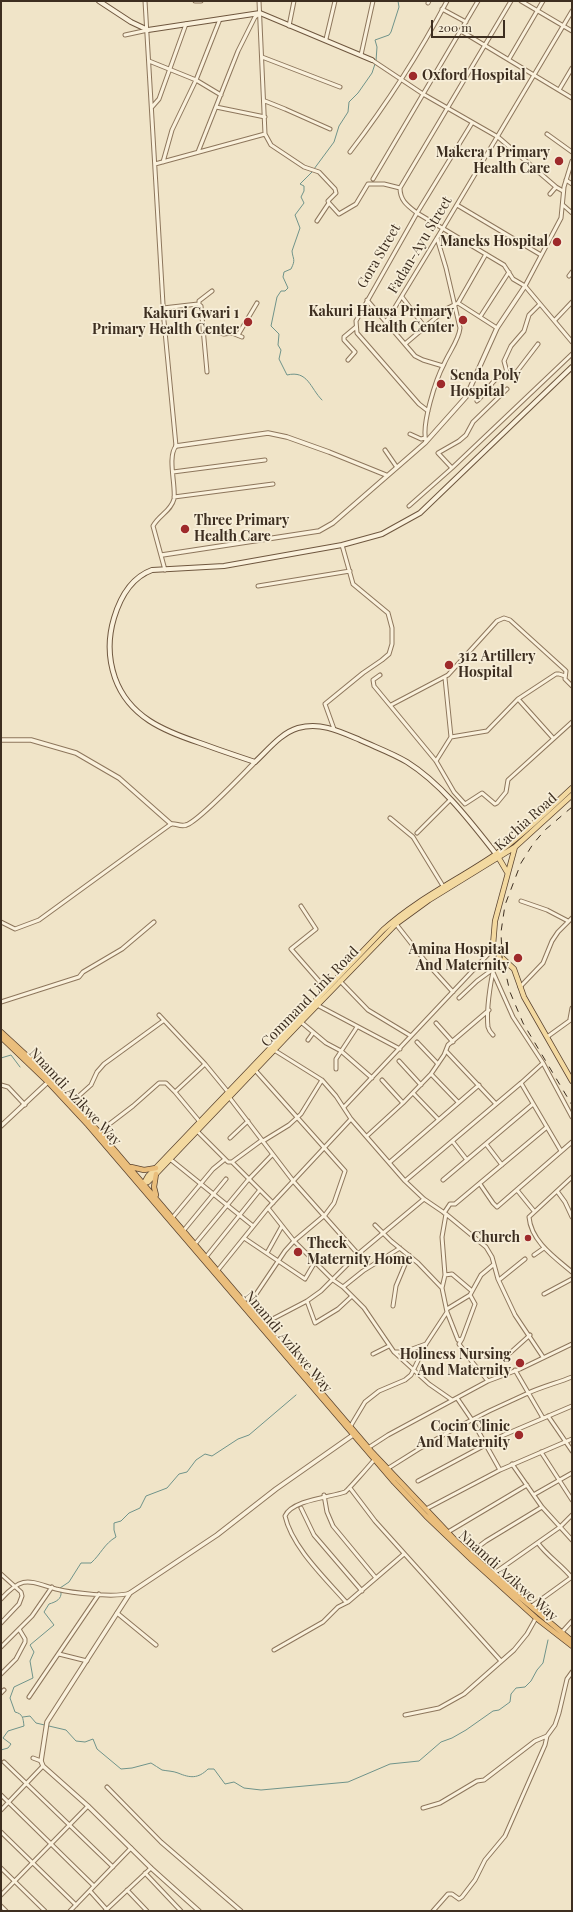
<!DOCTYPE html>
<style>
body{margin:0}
#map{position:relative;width:573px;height:1912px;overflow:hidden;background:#f0e4c8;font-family:"Playfair Display",serif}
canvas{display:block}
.frame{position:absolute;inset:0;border:2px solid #3d2e20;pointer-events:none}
.scale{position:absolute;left:431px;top:20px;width:74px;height:18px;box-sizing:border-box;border:2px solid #3d2e20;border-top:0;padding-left:5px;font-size:12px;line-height:14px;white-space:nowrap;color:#3d2e20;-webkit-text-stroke:3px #f7eed8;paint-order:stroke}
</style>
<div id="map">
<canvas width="573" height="1912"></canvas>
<div class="frame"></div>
<div class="scale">200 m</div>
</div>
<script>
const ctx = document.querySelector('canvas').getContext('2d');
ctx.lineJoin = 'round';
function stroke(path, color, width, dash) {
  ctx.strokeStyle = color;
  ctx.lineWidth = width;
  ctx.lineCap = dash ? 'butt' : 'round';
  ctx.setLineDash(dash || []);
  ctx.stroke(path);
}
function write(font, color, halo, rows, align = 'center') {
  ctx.font = font + ' "Playfair Display",serif';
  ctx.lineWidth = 3.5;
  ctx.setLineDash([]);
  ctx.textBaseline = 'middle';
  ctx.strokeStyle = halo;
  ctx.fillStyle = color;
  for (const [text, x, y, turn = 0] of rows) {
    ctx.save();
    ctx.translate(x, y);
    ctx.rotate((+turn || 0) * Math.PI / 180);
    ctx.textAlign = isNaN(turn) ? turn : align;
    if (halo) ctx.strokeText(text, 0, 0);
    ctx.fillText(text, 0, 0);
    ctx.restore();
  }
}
stroke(new Path2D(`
 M376 61 377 47 375 40 389 35 391 32 399 7 398 1
 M314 169 334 142 339 126 348 112 349 102 358 93 372 73 375 64
 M312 172 300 184 304 186V191L301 197 304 203 295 215 300 228 292 251C293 260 296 259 291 269L284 272 283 277 288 288 285 291H281L277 297 271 326 279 334 278 345 281 350 279 359 287 375C308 370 310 388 322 400
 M1 1058 11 1055 20 1067
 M60 1588 69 1582 81 1563H91C101 1554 104 1544 116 1537L114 1530V1523L121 1521 129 1513 140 1508 146 1496 167 1488 179 1474 187 1472 196 1460 205 1454 212 1456 238 1439 249 1435 296 1395
 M23 1717 30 1716 36 1723 66 1730 76 1741 85 1742 93 1739 97 1749 121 1769 132 1768 151 1763C155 1765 158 1768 162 1770 167 1771 173 1771 178 1773 190 1778 198 1779 208 1769H214L225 1784 234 1782 244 1788 261 1790 348 1782 390 1764 419 1761 441 1742 452 1738 466 1730 493 1711 499 1710 510 1702 511 1694 516 1688 525 1687 531 1681 537 1670 543 1663 548 1640
 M1 1750 8 1748 11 1744 3 1738 8 1731 24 1726C23 1718 23 1714 15 1712L10 1698 14 1687 33 1678 30 1661 34 1652 30 1645 54 1625 44 1612 49 1604C56 1602 62 1599 61 1592`), '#6f938a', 1);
const minor = new Path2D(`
 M145 1 164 321 176 446C167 457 176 485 174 499 171 511 159 515 153 526L165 570
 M195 1H201
 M259 1 265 134 271 145 304 167 319 172 335 189 336 193 328 201 329 203 317 221
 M511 1 400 188C400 201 408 206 417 213L504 265 513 279 525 286 572 342
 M521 1 572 31
 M428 3 429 1
 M442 9 466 22
 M289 26 294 1
 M461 31 572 98
 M125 35 148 30
 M326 39 335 1
 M361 55 373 1
 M262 57 340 87
 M509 59 543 1
 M372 60 423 94 498 137 556 187 563 191
 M149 61 196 80 221 95
 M559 90 572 68
 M265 101 285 109 330 129
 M152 107 159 99 186 24
 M216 107 265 117
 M547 134 572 152
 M198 152 238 51 255 17 259 14
 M350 152C386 105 419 54 447 1
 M163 162 172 130 196 80 220 19
 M155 164 265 134
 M373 179 478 1
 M566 180 572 184
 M550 194 556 187
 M329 203 339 214 356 204 368 184H384L400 188
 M457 205 541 255
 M563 205 572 213
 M569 276 572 272
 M525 286 561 218 564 187 572 161
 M402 297 424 326
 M367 300 415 356 423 360 443 366
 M458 303 497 328
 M199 304V301L212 291
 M163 308 198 304 201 306 207 372
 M480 317 509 272
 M555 320 572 302
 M386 322 443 228 572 11
 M203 329 224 334 232 333 242 337
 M238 335 257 303
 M405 344 446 309 458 303 486 254
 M538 344 512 378 507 372 504 361 511 346 524 331 529 315 540 304
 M348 360 355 352 344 340V337L356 327
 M477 401C488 391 493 377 507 372
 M428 411 419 404 357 333 356 321 417 213 472 123
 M410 434 421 439 425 438
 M426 441C421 425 436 379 444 364 449 352 459 340 460 328L446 268 437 238
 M385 450 396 466
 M452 468 438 453 459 441 466 435 473 422 507 389
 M173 472 265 460
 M174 497 273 484
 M409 506 452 468 572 354
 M258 586 350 571
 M380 675 373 680 374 686 436 761 454 792 465 804 482 793 495 804 497 803 506 792 508 780 572 722
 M518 699 553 738
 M391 705 448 675 497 621 504 618 510 620 564 669 566 671 565 679 572 686
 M334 729 325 704 363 673 382 660 389 654 392 644V628L388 613 353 584 342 545
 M451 737 487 731 518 699 556 674H559L565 676
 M436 761 451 737 445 678
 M390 818 413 837 443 886
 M417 833 450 800
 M521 901 547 910 568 921
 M301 906 316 929 291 949 326 989
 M1 922 15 929 39 920 171 824
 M396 924 425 961 453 992
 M340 981 368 1010 411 1036
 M520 987 543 963 552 941 558 932 572 918
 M459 998 477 981 492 970 513 1017 543 1063 572 1117
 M1 1002 79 977 83 972 122 949 154 922
 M317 1005 400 1049
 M159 1015 205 1064 228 1092
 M570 1019 572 1008
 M301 1022 326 1043 341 1051 372 1078
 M436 1023 453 1042
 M493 1035C491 1033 489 1031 488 1027 486 1011 491 969 499 955
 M547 1037 572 1019
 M308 1040 313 1033
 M417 1042 438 1064
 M274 1050 322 1080 336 1096 351 1119 405 1181 424 1199 446 1214 486 1247 492 1257 498 1279 515 1315 543 1357
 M446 1051 496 1104
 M399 1061 421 1085
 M336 1069V1059L357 1027
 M431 1074 458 1102
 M382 1080 403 1103
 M521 1083 561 1151
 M1 1085 8 1087 25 1105
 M413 1093 438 1119
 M229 1097 294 1182 358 1254
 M72 1102 91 1085 97 1072 104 1064 163 1021
 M344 1107 494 948
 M200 1122 175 1092 205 1064
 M197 1131 228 1162H232L262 1140
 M99 1132 133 1106 159 1083H166L175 1092
 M367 1136 403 1103 431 1074 444 1055 448 1045 489 1010
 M230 1138 248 1121
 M263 1141 289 1125 301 1114 322 1080
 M453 1142 467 1160
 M486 1144 502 1165
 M170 1159 253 1226
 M232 1162 273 1203
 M390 1162 479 1085
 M572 1177 529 1217C531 1241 554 1257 572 1272
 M443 1180 533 1104
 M405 1181 521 1083 543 1063
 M480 1184 493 1203 497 1207 572 1142
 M517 1190 534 1211
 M557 1191 565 1202 572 1217
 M268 1208 294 1241 333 1280 343 1287 364 1308 394 1352 429 1384 452 1400
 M444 1213 450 1204H455L547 1127
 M446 1214 442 1237 445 1275 442 1288 447 1312 458 1340 462 1339 459 1344 473 1363 488 1381
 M173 1217 213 1169 224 1160
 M375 1225 391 1241 418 1263 442 1288
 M184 1230 226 1179
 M244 1238 305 1279 315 1262
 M195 1244 248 1180 272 1155
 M267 1253 282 1226
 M534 1255 544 1248
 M206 1257 259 1191
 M218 1270 268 1208 351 1119
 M445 1275 452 1274 472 1291
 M499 1280 525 1259
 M343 1287 363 1271 400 1248
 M544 1294 572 1279
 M307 1301 315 1323 338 1309 352 1296
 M248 1306 285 1251 294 1241 325 1215 334 1203 345 1171 255 1070
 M393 1306 396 1286 409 1255
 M447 1309 470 1295 481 1275 493 1265
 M263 1324 307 1301 321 1291 358 1254 424 1199
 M462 1339 475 1304 470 1295
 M394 1352H404L426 1344
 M510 1353 530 1335
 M373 1354 389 1346
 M515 1370 543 1418
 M457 1398 472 1420 500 1470
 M548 1416 572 1451
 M350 1427 365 1402 379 1391 405 1380 411 1375 426 1344 447 1312
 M368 1448 388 1435 488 1381 520 1369 572 1344
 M541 1452 572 1500
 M512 1464 542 1507 572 1540
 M387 1469C431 1440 478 1415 526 1394 541 1387 557 1383 572 1377
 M418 1481 504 1435 572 1406
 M350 1488 375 1521 501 1661
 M535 1494 572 1473
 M324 1495 327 1512 333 1526 376 1578
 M301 1508 314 1535 362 1591
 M426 1509 500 1470 572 1439
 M448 1532 527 1485
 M538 1543C547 1556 562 1565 572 1578
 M470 1553 486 1541 542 1507
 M1 1574 21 1592 22 1596 19 1604 1 1623
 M493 1574 560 1527 572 1515
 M1 1599C23 1575 28 1581 56 1589 72 1593 115 1598 130 1593
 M348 1602H346C325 1578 292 1547 285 1516 292 1500 331 1497 345 1492 347 1491 370 1465 374 1460
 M532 1606 572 1577
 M117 1613 156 1645
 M562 1632 572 1621
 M1 1647 32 1616 52 1587
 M274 1650 323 1622 338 1607 348 1602 404 1554
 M59 1654 87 1661
 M1 1674 16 1659 25 1642V1639L19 1629
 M1 1693 4 1690
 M29 1697 99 1594
 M405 1715 439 1708 464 1694 514 1650 527 1634 536 1618
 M33 1758 41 1761
 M4 1762 113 1867
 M107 1787 161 1842 241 1911
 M1 1795 94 1886
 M423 1808 440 1803 477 1781 484 1780 535 1741 547 1736
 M1 1810 43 1766
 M1 1832 76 1905
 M1 1868 45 1911
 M145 1873 181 1911
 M127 1890 147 1911
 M90 1891 107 1910
 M1 1895 88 1806
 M1 1906 6 1911
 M70 1911 131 1848
 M105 1911 151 1868
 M433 1911 448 1894H452L459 1899 462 1897 475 1880 485 1860 505 1836 545 1745 547 1736 555 1725 559 1713 567 1679 572 1672`);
const tertiary = new Path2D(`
 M176 446 268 433 287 437 329 452 386 475
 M162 555 319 531 333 523 425 443 466 397 497 328 525 286
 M1 740H31L76 753 119 778 171 824C176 823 180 827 186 825 198 822 243 774 255 762
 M1 1126 48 1082
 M199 1911 151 1868 88 1806 43 1766 41 1761 47 1722 130 1593 217 1535 276 1489 353 1435`);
const secondary = new Path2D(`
 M99 1 131 22 148 30 260 13 372 60
 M496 854C470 821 442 784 407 762 392 753 375 747 360 740 339 731 321 722 298 728 281 733 268 750 255 762 237 756 219 750 200 743 164 731 129 717 115 678 108 658 108 638 114 618 120 598 130 578 152 570L224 566 342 545 382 534 420 513 572 367`);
const primary = new Path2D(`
 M515 847 495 921 493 945 499 955 514 969 524 997 572 1081
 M497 855 507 872
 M143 1183 148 1182 156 1174 301 1022 396 924 429 900 515 847 572 795
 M144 1186V1183L148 1176 383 930C417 899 458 880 496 854 523 835 547 811 572 788`);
const trunk = new Path2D(`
 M1 1032 39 1067 99 1132 371 1451 457 1542 515 1593 572 1641
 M1 1037 48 1082 88 1125 394 1482 426 1516 472 1560 536 1618 572 1646
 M131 1167 144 1170 156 1168
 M156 1195 154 1187 156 1174`);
stroke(minor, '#8d765c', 5);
stroke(tertiary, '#8d765c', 5.5);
stroke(secondary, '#6f573f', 6);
stroke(primary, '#5b4430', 6);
stroke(trunk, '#5b4430', 6);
stroke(minor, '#faf1dc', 3);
stroke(tertiary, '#faf1dc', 3.5);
stroke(secondary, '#faf1dc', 4);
stroke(primary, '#f3d9a0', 4.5);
stroke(trunk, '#eabe7c', 4.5);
stroke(new Path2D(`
 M572 807 545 830 533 844 521 863 505 905 501 932 502 957 510 992 523 1023 572 1105`), '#3d2e20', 1, [7, 7]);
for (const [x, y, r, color] of [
 [413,76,5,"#9e2a2b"],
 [559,161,5,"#9e2a2b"],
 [557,242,5,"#9e2a2b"],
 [463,320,5,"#9e2a2b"],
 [248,322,5,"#9e2a2b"],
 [441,384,5,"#9e2a2b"],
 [185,529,5,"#9e2a2b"],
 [449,665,5,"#9e2a2b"],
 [518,958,5,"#9e2a2b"],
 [528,1238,4,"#9e2a2b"],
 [298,1252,5,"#9e2a2b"],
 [520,1363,5,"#9e2a2b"],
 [519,1435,5,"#9e2a2b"]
]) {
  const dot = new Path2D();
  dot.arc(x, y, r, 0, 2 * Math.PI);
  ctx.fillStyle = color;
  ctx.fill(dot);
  stroke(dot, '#f7eed8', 1.5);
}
write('bold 14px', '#3d2e20', '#f7eed8', [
 ["Oxford Hospital",422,76,"left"],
 ["Makera 1 Primary",550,153],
 ["Health Care",550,169],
 ["Maneks Hospital",548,242],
 ["Kakuri Hausa Primary",454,312],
 ["Health Center",454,328],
 ["Kakuri Gwari 1",239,314],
 ["Primary Health Center",239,330],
 ["Senda Poly",450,376,"left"],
 ["Hospital",450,392,"left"],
 ["Three Primary",194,521,"left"],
 ["Health Care",194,537,"left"],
 ["312 Artillery",458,657,"left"],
 ["Hospital",458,673,"left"],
 ["Amina Hospital",509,950],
 ["And Maternity",509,966],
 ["Church",520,1238],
 ["Theck",307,1244,"left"],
 ["Maternity Home",307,1260,"left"],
 ["Holiness Nursing",511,1355],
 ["And Maternity",511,1371],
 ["Cocin Clinic",510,1427],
 ["And Maternity",510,1443]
], 'right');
write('14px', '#3d2e20', '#f7eed8', [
 ["Fadan-Ayu Street",420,245,-59],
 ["Gora Street",379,256,-60],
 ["Kachia Road",526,822,-42],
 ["Command Link Road",310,997,-46],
 ["Nnamdi Azikwe Way",75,1097,47],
 ["Nnamdi Azikwe Way",288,1342,50],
 ["Nnamdi Azikwe Way",508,1576,42]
]);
</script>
